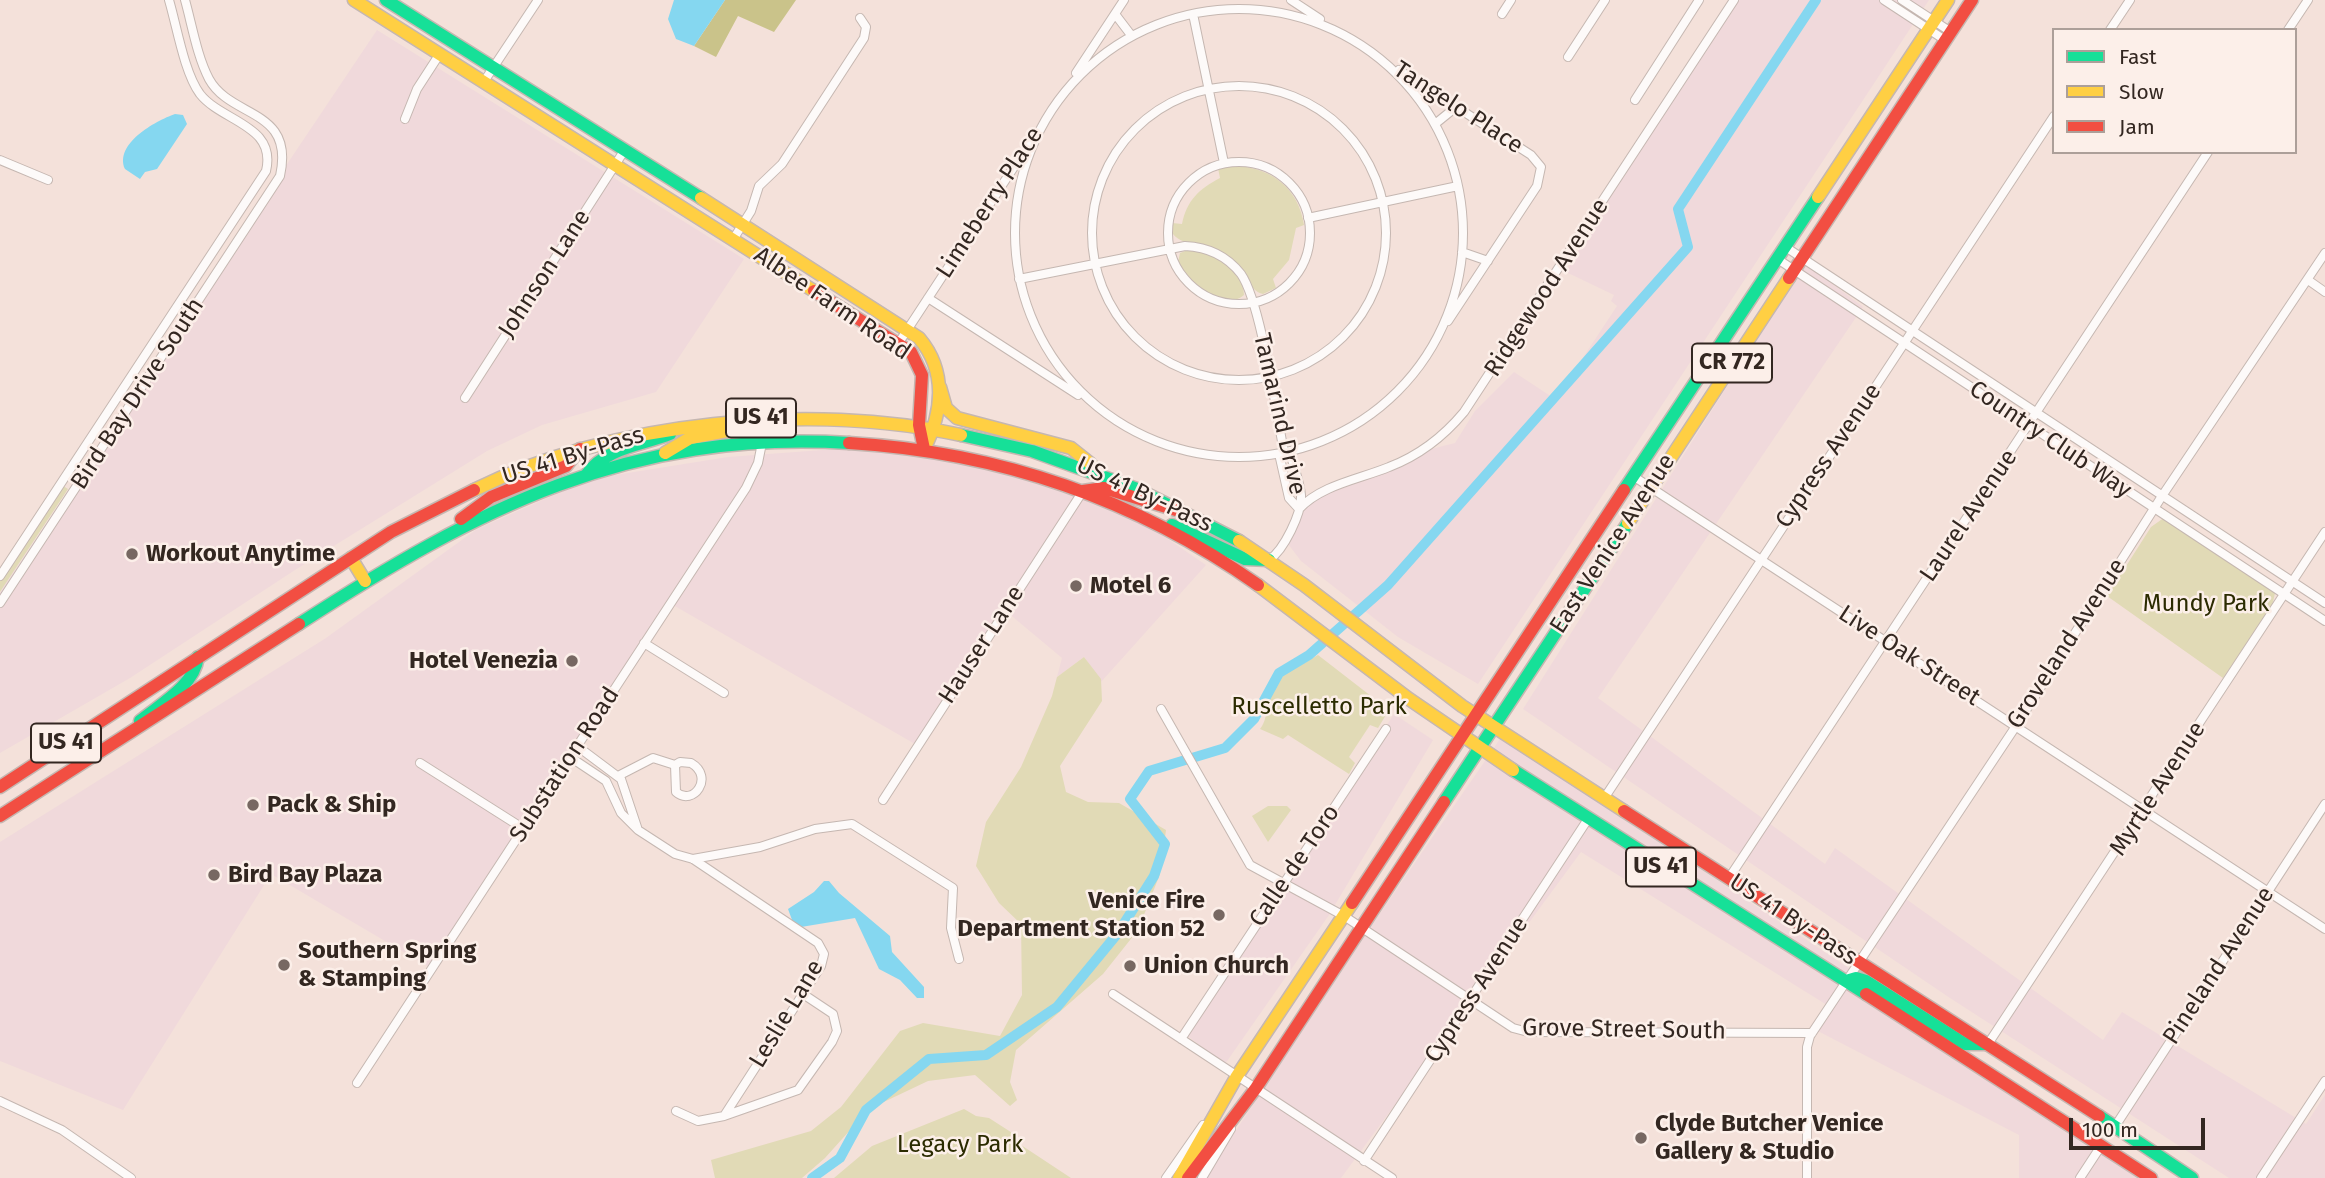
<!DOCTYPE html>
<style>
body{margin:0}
#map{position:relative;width:2325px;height:1178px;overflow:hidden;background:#f4e1da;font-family:"Fira Sans",sans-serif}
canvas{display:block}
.legend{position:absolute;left:2052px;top:28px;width:245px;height:126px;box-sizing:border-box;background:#fcefe9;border:2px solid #ac9f99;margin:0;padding:9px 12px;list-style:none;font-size:21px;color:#332721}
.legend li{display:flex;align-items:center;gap:14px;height:35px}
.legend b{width:35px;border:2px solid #ac9f99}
.scale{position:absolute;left:2069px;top:1118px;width:136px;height:32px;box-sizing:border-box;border:4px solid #332721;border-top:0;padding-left:9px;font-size:21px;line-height:24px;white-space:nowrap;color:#332721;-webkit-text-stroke:5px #fcefe9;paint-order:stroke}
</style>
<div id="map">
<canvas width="2325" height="1178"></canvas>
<ul class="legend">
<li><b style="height:9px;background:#16e098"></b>Fast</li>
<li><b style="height:9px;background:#ffcf43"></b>Slow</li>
<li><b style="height:9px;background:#f24e42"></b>Jam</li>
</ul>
<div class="scale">100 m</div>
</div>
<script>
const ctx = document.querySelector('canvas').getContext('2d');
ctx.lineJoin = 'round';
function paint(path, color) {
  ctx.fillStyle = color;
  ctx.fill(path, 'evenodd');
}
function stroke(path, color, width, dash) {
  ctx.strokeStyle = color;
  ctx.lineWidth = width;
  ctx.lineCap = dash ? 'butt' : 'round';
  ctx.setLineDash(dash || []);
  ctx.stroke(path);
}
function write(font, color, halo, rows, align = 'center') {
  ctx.font = font + ' "Fira Sans",sans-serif';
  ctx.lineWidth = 5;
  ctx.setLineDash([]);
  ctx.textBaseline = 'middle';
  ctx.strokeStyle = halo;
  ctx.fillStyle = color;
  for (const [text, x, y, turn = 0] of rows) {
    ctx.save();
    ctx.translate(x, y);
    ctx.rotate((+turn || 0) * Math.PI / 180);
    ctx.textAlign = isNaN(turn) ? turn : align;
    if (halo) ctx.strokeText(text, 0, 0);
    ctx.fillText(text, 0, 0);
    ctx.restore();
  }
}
paint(new Path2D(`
 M1734 0H1929L1478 684 1398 637 1301 561 1285 540 1312 499 1412 454 1455 443 1475 411 1514 372 1552 397H1557L1617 306 1611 301 1614 295 1566 272 1673 91Z
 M377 30 744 259 656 392 542 425 487 451 295 570 130 678 0 753V592Z
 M1805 263 1863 307 1598 698 1825 864 1835 848 2103 1040 2122 1012 2306 1124 2325 1095V1178H2229L1950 998 1523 709Z
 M836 449 883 450 957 459 1039 481 1100 503 1159 533 1206 565 1101 682 1084 657 1057 677 1062 658 1007 612 915 744 673 605 436 971 271 874 123 1110 0 1061V842L326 638 477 529 590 479 728 457Z
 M1394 714 1433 740 1329 915 1225 1064 1185 1034Z
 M1501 737 1541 762 1856 973 1846 976 1492 751Z
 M1487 758 1712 905 2161 1178H2019V1135L1812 1028 1827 1005 1581 852 1341 1178H1205L1332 983Z`), '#f0d9db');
paint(new Path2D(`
 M1237 166C1273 168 1299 190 1304 225L1296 228 1289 260 1273 279 1276 288 1263 294C1249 292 1236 260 1221 252 1208 244 1178 246 1172 232V223L1182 224C1187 200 1199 189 1220 178L1218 168Z
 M1188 250C1211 252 1244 269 1244 295 1223 314 1187 280 1178 262L1180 253Z
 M57 482 68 489 0 592V570Z
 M2165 517 2276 589 2272 606 2223 678 2107 596 2151 527Z
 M1318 655 1389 710 1378 728 1370 725 1349 757 1355 763 1349 774 1288 735 1283 739 1260 729C1272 714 1261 699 1270 683Z
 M1084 657 1101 679 1102 701 1060 766 1066 792 1088 802 1119 803 1166 830 1160 874 1138 930 1103 974 1016 1050 1010 1082 1017 1100 1010 1106 975 1075 928 1081 869 1109 825 1158 802 1178H715L711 1160 811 1131 841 1107 900 1031 923 1023 1000 1036 1022 995 1021 924 999 903 976 866 986 822 1021 767 1052 696 1057 677Z
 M1268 806H1287L1291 810 1268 842 1252 816Z
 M964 1109 976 1116 989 1118 1017 1136 1018 1143 1071 1178H834L872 1146Z`), '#e1dab6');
paint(new Path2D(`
 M725 0H796L774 32 738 16 716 57 694 46Z`), '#cac38a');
paint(new Path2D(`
 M674 0H725L694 46 676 39 668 19Z
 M175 114 183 115 187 124 157 169 145 172 140 179 125 169C114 144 155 121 175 114Z
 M824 881H829L839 893 890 936 892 952 924 987V998H917L900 980 879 969 855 918 795 928 788 909 814 892Z`), '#85d7f0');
stroke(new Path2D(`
 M812 1178 840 1158 866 1110 929 1059 986 1055 1057 1007 1118 933 1154 876 1165 844 1130 799 1149 771 1225 748 1254 719 1279 673 1309 655 1388 585 1688 247 1678 209 1816 0`), '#85d7f0', 10);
const street = new Path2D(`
 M1291 0 1320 19
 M1884 0 1945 40
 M1902 0 1951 32
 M1015 233a224 224 0 1 1 448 0a224 224 0 1 1-448 0Z
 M1115 14 1131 35
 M1193 14 1224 163
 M1502 14 1511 0
 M2110 30 2130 0
 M2288 30 2308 0
 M1568 57 1605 0
 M1399 70 1531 155 1541 167 1537 186 1448 321
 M1076 73 1124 0
 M483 83 538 0
 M1092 233a147 147 0 1 1 294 0a147 147 0 1 1-294 0Z
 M1635 100 1699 0
 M405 119 417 89 439 55
 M1435 124 1456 107
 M0 160 48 180
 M1168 233a71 71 0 1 1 142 0a71 71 0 1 1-142 0Z
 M1308 218 1458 186
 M734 238 751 211 759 186 782 164 864 38 866 27 860 18
 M1784 246 2325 603
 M1462 252 1488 261
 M1776 258 2325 621
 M1019 279 1185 246C1207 247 1227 256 1241 274 1261 303 1276 412 1284 452L1291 456C1294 468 1300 482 1301 495 1302 513 1284 550 1269 560
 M2308 280 2325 292
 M928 298 1078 395
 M898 344 1029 144
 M465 398 624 151
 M1284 452 1280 458 1289 498 1299 509
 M1633 476 2325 929
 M1299 509C1321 485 1360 479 1389 467 1418 456 1444 436 1464 412L1734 0
 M0 576 266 171C277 125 222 122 200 94 184 72 177 27 169 0
 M0 603 280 176C295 108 231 119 209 79 197 56 192 25 185 0
 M644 643 724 693
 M1161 709 1250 865 1344 916 1513 1028 1528 1032 1812 1033
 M577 746 621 779 637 827
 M570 757 606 781 621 813 638 830 675 854 693 859 818 943 824 954 821 966 724 1116 698 1121 676 1111
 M680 762 691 763C715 777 693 807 676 792L675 765Z
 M420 763 524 829
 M618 776 653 758 675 765
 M1605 797 2054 116
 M883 800 1083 491
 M693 859 760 847 815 829 852 824 953 888 951 928 959 959
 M1729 878 2208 152
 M1113 994 1392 1178
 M1181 1039 1386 729
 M1988 1044 2325 532
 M357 1083 746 488 758 463 762 443
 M0 1101 62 1130 131 1178
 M724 1116 798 1090 832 1042 837 1031 833 1014 803 994
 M2114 1128 2325 804
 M1364 1161 1588 819
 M1166 1178 1203 1125
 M1202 1178 1231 1129
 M1807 1178V1047L1810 1036 2016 726 2162 496 2325 253
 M2080 1178 2101 1146
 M2261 1178 2325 1081`);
const fast = new Path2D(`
 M386 0 701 198
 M961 435 1032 451 1137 489 1239 541
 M587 474C605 448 642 445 670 434
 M1624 490 1818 197
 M1172 525 1245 559 1269 560
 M299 624C478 508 628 430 849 443
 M140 721C162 703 194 686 198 657
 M1513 770 1866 994
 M1444 802 1628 523
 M1846 981 1856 978 1866 981 1965 1044H1987
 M2099 1116 2192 1178`);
const slow = new Path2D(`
 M354 0 814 291
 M1818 197 1948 0
 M701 198 919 338C947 371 943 412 924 449
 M940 387 946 408 957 418 1071 448 1091 464
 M665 453 690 438 727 431 737 420
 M474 490C614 421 810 402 961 435
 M1628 523 1789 278
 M1239 541 1304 585 1462 706 1624 811
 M351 558 365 581
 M1258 585 1409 699 1513 770
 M1179 1178 1237 1076 1352 903`);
const jam = new Path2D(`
 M1789 278 1972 0
 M814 291 911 352 922 375 919 425 924 449
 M849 443C998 452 1136 499 1258 585
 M1083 491 1104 488 1176 510
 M461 519 491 497 566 466 580 449
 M0 787 391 532 474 490
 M1624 811 2099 1116
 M0 816 299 624
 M1352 903 1624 490
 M1866 994 2151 1178
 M1188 1178 1256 1088 1444 802`);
stroke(street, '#c5b7b1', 10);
stroke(fast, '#c5b7b1', 15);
stroke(slow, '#c5b7b1', 15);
stroke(jam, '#c5b7b1', 15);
stroke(street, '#fdfaf9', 8);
stroke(fast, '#16e098', 12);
stroke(slow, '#ffcf43', 12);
stroke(jam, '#f24e42', 12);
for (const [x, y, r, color] of [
 [132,554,7,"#776862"],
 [1076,586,7,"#776862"],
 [572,661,7,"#776862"],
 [253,805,7,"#776862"],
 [214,875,7,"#776862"],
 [1219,915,7,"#776862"],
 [284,965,7,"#776862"],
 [1130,966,7,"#776862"],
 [1641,1138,7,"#776862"]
]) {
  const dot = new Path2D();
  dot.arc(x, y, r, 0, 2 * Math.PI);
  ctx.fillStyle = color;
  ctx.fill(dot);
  stroke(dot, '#fcefe9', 2.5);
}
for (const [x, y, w] of [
 [1732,363,80],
 [761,418,70],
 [66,743,70],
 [1661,867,70]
]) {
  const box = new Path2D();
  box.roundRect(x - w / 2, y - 19.5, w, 39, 5);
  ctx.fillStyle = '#fcefe9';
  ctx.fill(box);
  stroke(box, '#332721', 2);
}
write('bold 23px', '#332721', null, [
 ["CR 772",1732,363],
 ["US 41",761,418],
 ["US 41",66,743],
 ["US 41",1661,867]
]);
write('24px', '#332721', '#fcefe9', [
 ["Tangelo Place",1458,108,33],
 ["Limeberry Place",990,203,-57],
 ["Johnson Lane",545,274,-57],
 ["Ridgewood Avenue",1547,288,-57],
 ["Albee Farm Road",832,304,34],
 ["Bird Bay Drive South",138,394,-57],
 ["Tamarind Drive",1279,414,77],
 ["Country Club Way",2050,440,34],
 ["US 41 By-Pass",573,456,-17],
 ["Cypress Avenue",1829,456,-56],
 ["US 41 By-Pass",1144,495,25],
 ["Laurel Avenue",1969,516,-56],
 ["East Venice Avenue",1613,544,-57],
 ["Groveland Avenue",2067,644,-57],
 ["Hauser Lane",982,645,-57],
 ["Live Oak Street",1909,656,33],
 ["Substation Road",565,765,-57],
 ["Myrtle Avenue",2158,789,-57],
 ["Calle de Toro",1295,866,-56],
 ["US 41 By-Pass",1793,920,33],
 ["Pineland Avenue",2219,966,-57],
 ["Cypress Avenue",1477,990,-57],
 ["Leslie Lane",787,1014,-59],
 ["Grove Street South",1624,1030,1]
]);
write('bold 24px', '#332721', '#fcefe9', [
 ["Workout Anytime",146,554],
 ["Motel 6",1090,586],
 ["Hotel Venezia",558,661,"right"],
 ["Pack & Ship",267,805],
 ["Bird Bay Plaza",228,875],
 ["Venice Fire",1205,901,"right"],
 ["Department Station 52",1205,929,"right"],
 ["Southern Spring",298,951],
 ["& Stamping",298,979],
 ["Union Church",1144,966],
 ["Clyde Butcher Venice",1655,1124],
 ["Gallery & Studio",1655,1152]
], 'left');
write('24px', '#2b2b01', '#fcefe9', [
 ["Mundy Park",2206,604],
 ["Ruscelletto Park",1319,707],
 ["Legacy Park",960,1145]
]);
</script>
